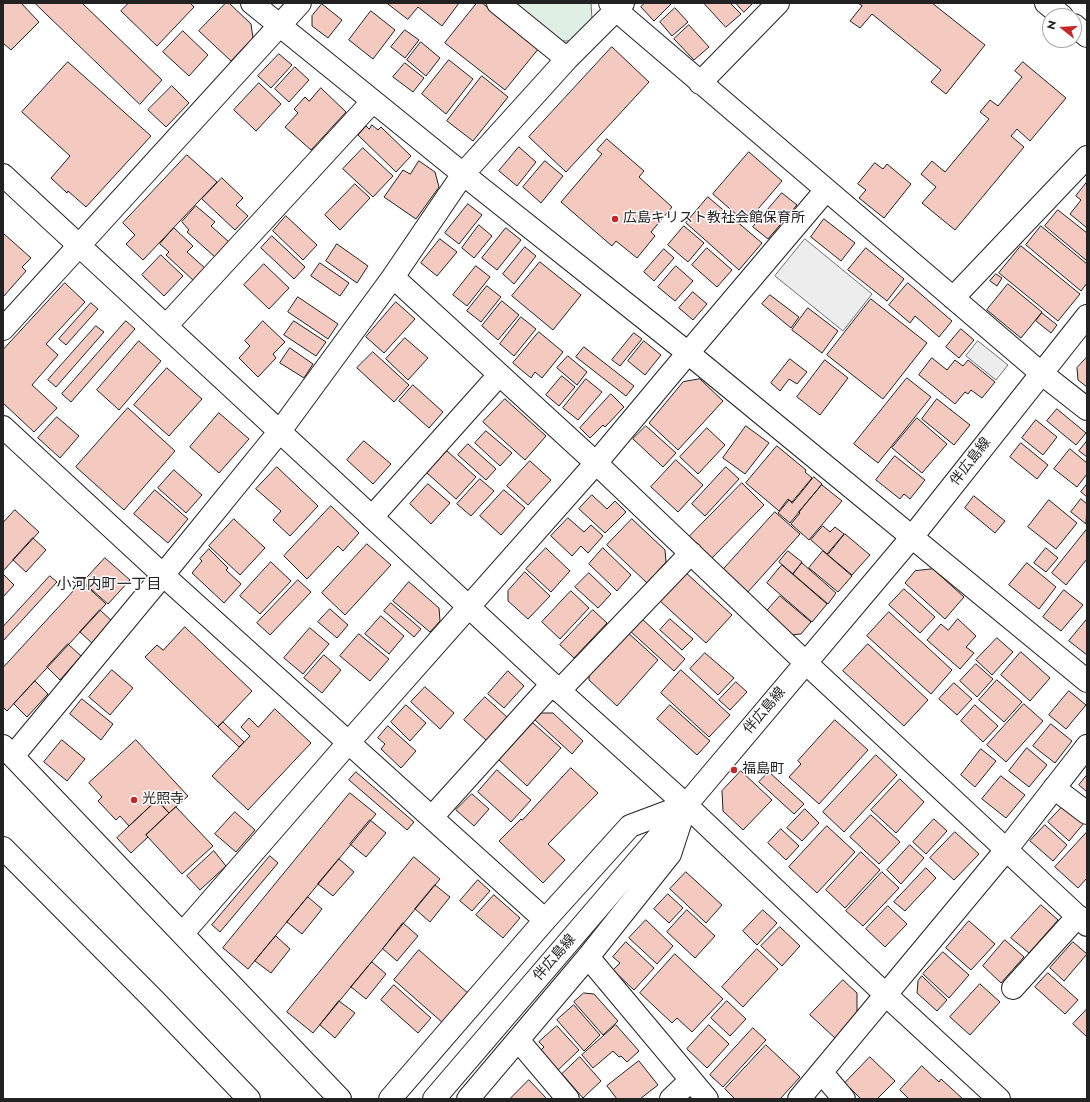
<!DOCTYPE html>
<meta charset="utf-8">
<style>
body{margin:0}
#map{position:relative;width:1090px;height:1102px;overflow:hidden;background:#fff;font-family:Jost,sans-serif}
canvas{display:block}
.frame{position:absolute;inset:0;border:4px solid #222;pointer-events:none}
.north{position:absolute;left:1042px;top:8px;width:40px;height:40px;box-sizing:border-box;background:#fff;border:1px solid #a7a7a7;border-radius:50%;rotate:287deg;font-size:11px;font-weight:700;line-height:16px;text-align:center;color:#222}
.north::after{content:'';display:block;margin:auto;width:14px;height:18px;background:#c62828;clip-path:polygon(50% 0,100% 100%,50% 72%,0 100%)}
</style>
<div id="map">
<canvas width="1090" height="1102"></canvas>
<div class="frame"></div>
<div class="north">N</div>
</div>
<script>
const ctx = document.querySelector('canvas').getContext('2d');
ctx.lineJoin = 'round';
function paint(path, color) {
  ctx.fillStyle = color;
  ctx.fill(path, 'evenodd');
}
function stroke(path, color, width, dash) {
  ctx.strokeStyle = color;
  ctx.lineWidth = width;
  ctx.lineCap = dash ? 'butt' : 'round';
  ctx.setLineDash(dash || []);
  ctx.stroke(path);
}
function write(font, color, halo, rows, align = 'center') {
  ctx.font = font + ' Jost,"Noto Sans JP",sans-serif';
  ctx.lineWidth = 3;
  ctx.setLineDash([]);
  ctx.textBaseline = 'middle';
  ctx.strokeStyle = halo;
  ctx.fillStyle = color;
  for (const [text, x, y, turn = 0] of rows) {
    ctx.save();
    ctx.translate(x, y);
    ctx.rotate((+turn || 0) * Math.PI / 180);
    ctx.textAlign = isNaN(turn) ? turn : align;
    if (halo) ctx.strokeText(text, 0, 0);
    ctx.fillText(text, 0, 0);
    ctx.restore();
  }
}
const green = new Path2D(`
 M511 3H591L592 19 573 41H559Z`);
paint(green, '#e0efe3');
stroke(green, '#6f6f6f', 1);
const parking = new Path2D(`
 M805 239 872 294 843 331 775 276Z
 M978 341 1008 365 996 380 966 356Z`);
paint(parking, '#ededed');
stroke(parking, '#6f6f6f', 1);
const building = new Path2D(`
 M3 3H21L39 22 11 50 3 43Z
 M35 3H82L162 80 140 104Z
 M129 3H190L194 7 157 46 121 11Z
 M226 3H229L251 24 253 38 231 61 199 31Z
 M387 3H459L442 26 418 7 408 19Z
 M477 3H482L539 48 505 90 445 43Z
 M645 3H670L671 4 654 21 641 7Z
 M704 3H730L741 14 726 27Z
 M736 3H753L744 12Z
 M858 3H932L985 45 946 94 931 82 941 70 872 14 860 28 850 21 862 6Z
 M322 4 342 20 328 38 312 26V16Z
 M675 8 688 22 672 36 660 22Z
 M371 11 395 30 373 59 349 40Z
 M689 25 709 47 694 60 674 39Z
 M405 30 419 40 405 58 391 47Z
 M183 31 208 55 189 76 163 52Z
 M421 42 440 58 426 76 407 60Z
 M612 47 649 82 566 172 529 137Z
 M279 54 292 65 271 88 258 76Z
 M449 60 473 79 446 114 422 94Z
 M68 62 151 136 86 207 68 191 67 193 51 178 70 156 22 112Z
 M1023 62 1066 98 1030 141 1017 129 1011 136 1024 147 955 230 922 203 936 187 921 174 932 161 945 172 989 119 980 112 990 100 998 106 1022 77 1015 71Z
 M405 63 424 78 413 92 393 77Z
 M295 67 309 80 289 102 275 89Z
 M482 76 508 97 473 141 447 121Z
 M259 83 281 104 256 131 234 110Z
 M172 86 189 103 166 127 148 110Z
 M321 88 346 112 311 150 285 127 298 113 294 109 305 97 309 101Z
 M372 125 378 130 381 127 411 156 396 172 358 135 366 126 369 129Z
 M607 139 644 171 639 177 672 207 651 232 655 236 637 258 616 241 612 246 561 202 602 154 597 150Z
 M519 147 536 162 517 186 499 171Z
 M363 148 393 176 373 197 343 169Z
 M749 152 782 181 746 223 713 194Z
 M187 155 217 182 143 260 126 244 135 235 123 223Z
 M419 161 435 172 439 187 416 219 384 197 403 170 410 174Z
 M545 161 563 176 541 203 523 187Z
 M875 163 883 169 887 164 911 184 884 218 859 198 866 190 858 184Z
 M222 178 243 198 236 205 248 216 235 230 202 199Z
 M1087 182V228L1070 214 1081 200 1076 196Z
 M355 184 370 198 340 230 325 215Z
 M782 193 797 205 768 239 753 227Z
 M708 197 762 243 739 270 686 223Z
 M468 204 482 215 459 244 445 233Z
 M196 206 215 222 211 226 229 242 215 257 187 232 189 230 182 222Z
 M1058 210 1087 233V261L1045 226Z
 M286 216 317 245 303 260 273 231Z
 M824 219 855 243 841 261 811 237Z
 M479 225 492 236 474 258 462 248Z
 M684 226 704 243 688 262 668 245Z
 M1041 226 1087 264V283L1081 291 1026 245Z
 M174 228 193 246 187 252 206 269 195 282 166 255 169 252 160 244Z
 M506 228 521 240 497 270 482 258Z
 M3 233 31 258 22 267 26 271 3 297Z
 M272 236 305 267 294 279 261 248Z
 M440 239 457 252 437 276 421 263Z
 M337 244 368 266 357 283 326 261Z
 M1021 246 1080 294 1058 321 999 273Z
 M525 247 536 256 514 284 503 274Z
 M707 248 732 270 717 287 692 265Z
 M866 248 904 279 887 301 848 270Z
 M664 249 674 258 654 281 644 272Z
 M161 255 183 276 164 296 142 275Z
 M540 262 581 295 553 330 512 296Z
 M320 263 349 283 340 296 311 276Z
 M264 264 289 288 269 309 244 285Z
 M476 266 490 277 467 306 453 295Z
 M676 266 693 281 675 301 658 287Z
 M996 274 1002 278 997 286 990 281Z
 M65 283 85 302 46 344 58 355 32 385 57 408 34 432 3 403V350Z
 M908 283 952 321 939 337 915 316 910 323 889 305Z
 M1008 284 1042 312 1021 338 987 310Z
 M487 286 501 297 481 322 467 311Z
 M693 292 707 304 693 320 679 308Z
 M770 295 799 317 791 328 762 304Z
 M298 297 338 324 328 339 288 312Z
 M871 299 927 343 883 399 827 355Z
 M502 301 519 315 498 340 482 326Z
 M396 302 415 319 384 353 366 337Z
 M91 303 98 309 66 345 59 339Z
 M808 308 838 331 822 353 792 330Z
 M1042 313 1057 325 1051 333 1036 321Z
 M521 317 536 329 514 356 500 344Z
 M126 321 135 329 71 402 62 394Z
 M263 321 285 342 273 354 276 358 258 377 239 358 250 346 245 341Z
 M294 321 326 342 316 356 284 335Z
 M96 326 104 332 56 387 48 380Z
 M961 329 974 340 959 358 946 347Z
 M539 332 563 352 542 378 535 372 531 378 513 363Z
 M634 333 642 339 620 366 612 360Z
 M405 338 428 358 408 380 386 359Z
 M139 341 161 361 119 410 97 390Z
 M644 341 661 355 645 375 628 361Z
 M584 347 634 386 626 396 576 357Z
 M290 348 313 364 304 378 280 363Z
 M373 352 409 385 394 402 357 368Z
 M568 356 587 372 577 385 557 368Z
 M1087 357V387L1078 380 1077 368Z
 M932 358 947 370 955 360 963 366 968 360 995 382 982 398 971 390 968 394 965 392 955 404 919 375Z
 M790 359 807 372 797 384 789 379 780 391 771 383Z
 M825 360 848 378 820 415 797 397Z
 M167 368 202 399 169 436 134 405Z
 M562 376 575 387 559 406 546 395Z
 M907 378 931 397 878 463 854 444Z
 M586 379 602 392 578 420 563 408Z
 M700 379 723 401 678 450 649 423 683 382Z
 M413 385 443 412 429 428 399 401Z
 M611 394 624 407 605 427 603 425 590 438 580 428Z
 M505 399 546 436 525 460 483 422Z
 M937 399 970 425 954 445 922 419Z
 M128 408 175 451 124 510 76 467Z
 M1057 409 1086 433 1076 445 1047 421Z
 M219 413 249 439 219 473 190 447Z
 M57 417 79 436 60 458 38 438Z
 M917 418 947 444 922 473 892 448Z
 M1036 420 1057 437 1043 455 1022 438Z
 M646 426 676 453 663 467 633 439Z
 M746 426 769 443 745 474 723 458Z
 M707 428 725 445 698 474 680 457Z
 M486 431 512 453 500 466 475 443Z
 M364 441 391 464 373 484 347 460Z
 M1087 441V457L1079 451Z
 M1021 443 1048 465 1037 479 1010 457Z
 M468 444 496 469 486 480 458 455Z
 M777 446 806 470 805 472 812 478 792 502 788 499 779 511 746 483Z
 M1070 449 1087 463V474L1077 487 1054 469Z
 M447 451 476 477 456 499 427 473Z
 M895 456 925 480 910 499 904 494 900 499 876 480Z
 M676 460 703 485 678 512 651 487Z
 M530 461 551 480 528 505 507 486Z
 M277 467 318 506 290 536 273 520 281 511 256 489Z
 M726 467 739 479 705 516 692 504Z
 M174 470 202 495 186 513 158 488Z
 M814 477 822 484 790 523 778 513 789 500 792 503Z
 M480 479 494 491 471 516 457 504Z
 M742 483 764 505 710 560 688 538Z
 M428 484 450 503 431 524 410 504Z
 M1087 484V497L1081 492Z
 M822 485 842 501 809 540 791 524 800 513 799 512Z
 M155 490 188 519 168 543 134 514Z
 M504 490 525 508 501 535 480 516Z
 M592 495 607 509 615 501 626 512 605 533 579 509Z
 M974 496 1005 521 995 533 965 508Z
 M1081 499 1087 504 1086 524 1071 512Z
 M1049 500 1077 523 1056 549 1028 527Z
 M331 506 359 533 343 551 338 546 307 579 284 556Z
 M15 510 39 532 3 571V523Z
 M775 512 800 534 747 593 722 571Z
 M568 518 584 532 591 525 603 536 588 553 581 546 572 556 551 536Z
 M234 519 265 548 240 575 209 546Z
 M632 519 665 550 666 562 647 583 607 545Z
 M823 526 830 532 835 527 844 534 827 554 811 540Z
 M1087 529V559L1066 585 1052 573Z
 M845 534 870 555 852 575 828 555Z
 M33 538 46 550 26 572 13 560Z
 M367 544 391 565 345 615 322 593Z
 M546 548 570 571 551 592 526 569Z
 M603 548 631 575 617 591 589 564Z
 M1046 548 1058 558 1046 572 1034 563Z
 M209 549 228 568 226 570 241 584 224 603 192 573 202 561 200 559Z
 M788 551 802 562 793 574 779 562Z
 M823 551 852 576 838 592 809 568Z
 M105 558 130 580 108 604 83 582Z
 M271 562 291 581 260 614 240 596Z
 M802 563 836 593 828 604 793 574Z
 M1027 563 1056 587 1039 609 1009 585Z
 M782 565 827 604 812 622 767 583Z
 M933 569 964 597 945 619 905 583 915 571Z
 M684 571 732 615 706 643 659 600Z
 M525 572 550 596 528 619 508 601V591Z
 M589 573 611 594 598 608 575 587Z
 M3 574 14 585 3 597Z
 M50 576 57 582 3 641V627Z
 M298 580 311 592 270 635 257 623Z
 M82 582 106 604 7 711 3 707V668Z
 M409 582 439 608 440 621 430 632 393 601Z
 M904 589 935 617 920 633 889 605Z
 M1064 590 1083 605 1061 631 1043 617Z
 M571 591 589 608 560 639 542 622Z
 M780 596 811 622 801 634 790 635 766 612Z
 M391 603 421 629 414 637 384 611Z
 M330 609 348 625 337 638 318 622Z
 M100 610 113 622 93 644 80 632Z
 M593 610 607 623 574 658 560 645Z
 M889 612 952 670 931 694 867 636Z
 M381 616 404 636 389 654 365 634Z
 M640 617 685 659 674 671 629 630Z
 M670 619 693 639 682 650 660 630Z
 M958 619 976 636 966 647 974 653 960 669 927 640 941 624 948 630Z
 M1087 619V655L1069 641Z
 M185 627 252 691 218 727 145 657 157 645 163 650Z
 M310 628 329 644 303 674 284 658Z
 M626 631 658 660 617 706 589 680V673Z
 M359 634 389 659 370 681 340 656Z
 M997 638 1013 652 992 675 976 660Z
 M68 644 81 656 60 680 47 667Z
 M868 644 928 700 904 726 843 671Z
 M1021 652 1050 678 1030 701 1001 675Z
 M705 653 734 678 718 695 690 669Z
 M324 655 341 670 322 693 304 678Z
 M976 664 993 679 977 697 960 681Z
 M112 670 133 688 110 715 89 697Z
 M681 670 730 715 709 737 661 693Z
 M508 671 524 686 504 708 488 694Z
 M997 680 1022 702 1004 722 979 700Z
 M35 681 48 694 27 717 14 704Z
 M736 682 747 692 730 710 719 700Z
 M954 683 972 699 957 715 939 699Z
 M425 687 454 713 440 729 411 702Z
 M1069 691 1086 705 1066 729 1049 715Z
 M485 697 508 718 487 741 464 720Z
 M82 699 113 724 101 740 70 714Z
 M1024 704 1043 721 1006 762 987 745Z
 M406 705 426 723 410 741 391 722Z
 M670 705 710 741 697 755 657 719Z
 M975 705 998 726 983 742 961 721Z
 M275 709 311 743 248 810 212 776 250 736 241 727 249 718 258 727Z
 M542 713H553L583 741 572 754 535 720Z
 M835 720 868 750 819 804 789 777 801 764 798 761Z
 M223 722 244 742 239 747 218 727Z
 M533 723 561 748 527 786 499 760Z
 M1051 724 1072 741 1055 763 1033 746Z
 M388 726 416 751 401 768 381 749 385 744 378 738Z
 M62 740 85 759 67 781 44 762Z
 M136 740 188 796 169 813 157 800 129 826 120 816 116 820 98 801 102 797 89 783Z
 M1027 748 1047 765 1029 787 1009 771Z
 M981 749 996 761 975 787 961 775Z
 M876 755 897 775 844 832 823 812Z
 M571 768 598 793 548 844 565 860 543 883 499 841 521 819 522 820Z
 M497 770 531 800 511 822 478 792Z
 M741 771 772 800 743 830 723 811 722 791Z
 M356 772 414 822 407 830 349 780Z
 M769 772 804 804 794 814 759 782Z
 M1087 775V792L1079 785Z
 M1001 776 1025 795 1006 818 982 799Z
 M900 779 924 802 896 833 871 810Z
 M350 793 376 814 248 969 223 948Z
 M472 794 489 809 474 826 456 810Z
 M157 800 169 813 146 835 148 837 131 853 117 838Z
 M1064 805 1084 823 1069 841 1048 822Z
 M176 807 213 846 182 874 146 835Z
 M805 809 819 823 802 841 787 828Z
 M235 812 255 830 236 852 215 834Z
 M871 815 900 842 879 864 850 837Z
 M934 819 947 831 926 854 913 842Z
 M370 820 386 833 366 857 350 844Z
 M1045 825 1067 845 1053 861 1030 841Z
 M827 826 855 852 817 893 789 867Z
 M781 829 799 846 786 860 768 843Z
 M955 832 979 854 954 880 930 858Z
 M1087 832V878L1078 888 1055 867Z
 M910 845 924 858 901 884 887 870Z
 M214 851 226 866 200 890 187 876Z
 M861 852 880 870 845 908 826 890Z
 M270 856 278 863 220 932 212 925Z
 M414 857 440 879 313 1033 287 1012Z
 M339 859 354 872 333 896 318 884Z
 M926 868 936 878 905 911 894 902Z
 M686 872 722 905 706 923 670 889Z
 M882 872 899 888 863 926 846 911Z
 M478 880 490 891 472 911 460 901Z
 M435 885 450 897 430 922 415 909Z
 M668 894 683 908 669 923 654 909Z
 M494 895 520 918 503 938 476 915Z
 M308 897 322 909 302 934 287 922Z
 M1041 905 1058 920 1029 953 1011 938Z
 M888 906 907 924 885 947 866 929Z
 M687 910 715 936 695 958 667 932Z
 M763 910 777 923 757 945 743 931Z
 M646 920 673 946 657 964 629 938Z
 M969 921 995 944 971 970 946 948Z
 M403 923 418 936 397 961 383 949Z
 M780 927 800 946 782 966 761 946Z
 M276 936 290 949 271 973 255 961Z
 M1005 940 1024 957 1001 983 983 966Z
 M626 942 654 968 634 990 613 970 620 963 613 957Z
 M1073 942 1087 954 1064 981 1050 968Z
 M757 949 778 969 743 1007 722 987Z
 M419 950 469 994 443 1023 394 980Z
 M943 952 969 975 949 998 923 974Z
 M675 954 723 999 692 1032 677 1018 672 1023 640 993Z
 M372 962 386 974 366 999 351 987Z
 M1048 973 1078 1000 1065 1014 1035 987Z
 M922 976 947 1000 937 1011 917 993 918 981Z
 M843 980 857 993V1013L835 1038 810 1015Z
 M980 984 1000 1002 970 1035 950 1017Z
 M394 985 431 1018 418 1033 381 1000Z
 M584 993 594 994 618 1021 603 1035 574 1002Z
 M339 1001 355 1013 335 1038 320 1025Z
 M727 1001 746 1019 730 1036 711 1018Z
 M574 1005 600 1035 584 1051 557 1020Z
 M1087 1009V1037L1073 1024Z
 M616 1025 639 1051 627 1062 621 1056 619 1057 613 1051 593 1068 582 1055Z
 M709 1025 729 1044 707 1068 687 1049Z
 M557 1026 579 1050 557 1071 539 1052 544 1047 539 1042Z
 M753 1028 766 1040 723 1087 710 1075Z
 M766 1045 800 1077 780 1099H735L725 1089Z
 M580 1057 601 1081 583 1098 562 1074Z
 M870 1057 895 1081 877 1099H861L845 1083Z
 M639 1061 658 1085 640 1099H617L607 1086Z
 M922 1066 939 1082 941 1079 963 1099H909L900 1090Z
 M529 1080 547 1099H510Z`);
paint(building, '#f3c9c0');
stroke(building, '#222', 1);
const street = new Path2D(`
 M252 3 463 174 688 353 1087 681
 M498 3 567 59
 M610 3 616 10 1041 373 1087 409
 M700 83 778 3
 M393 277 596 463 806 663 1087 925
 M953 298 1087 157
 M166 326 373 101
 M3 329 300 3
 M3 427 163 575 545 920
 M372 517 499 375
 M559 691 691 553
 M3 746 340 1099
 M13 756 163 575 280 431 393 277 463 174 567 59 623 3
 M1054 788 1087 813
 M432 817 552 684
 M183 933 349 742 596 463 688 353 826 190
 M588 957 707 1099
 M1013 988 1078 916
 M518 1040 568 1099
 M822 1073 844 1099
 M390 1099 545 920 630 826 686 805 670 854 588 957 468 1099
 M671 1099 691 1080
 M799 1099 1006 850 1087 746`);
const secondary = new Path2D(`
 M1046 3 1062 16
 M1074 25 1087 36
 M3 175 552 684 686 805 886 995 999 1099
 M3 848 155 1001 249 1099
 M434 1099 686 805 912 537 1087 316`);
stroke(street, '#222', 24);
stroke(secondary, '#222', 24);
stroke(street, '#fff', 22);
stroke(secondary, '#fff', 22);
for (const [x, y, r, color] of [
 [615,219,4,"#c62828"],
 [734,770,4,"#c62828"],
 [134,800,4,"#c62828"]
]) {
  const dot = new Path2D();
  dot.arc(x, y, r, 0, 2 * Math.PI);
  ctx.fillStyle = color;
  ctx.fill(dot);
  stroke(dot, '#fff', 1.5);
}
write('14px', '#222', '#fff', [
 ["広島キリスト教社会館保育所",623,219],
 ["福島町",742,770],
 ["光照寺",142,800]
], 'left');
write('14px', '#222', '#fff', [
 ["伴広島線",971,462,-52],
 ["伴広島線",765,711,-50],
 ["伴広島線",555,958,-49]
]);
write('15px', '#222', '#fff', [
 ["小河内町一丁目",109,585]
]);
</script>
